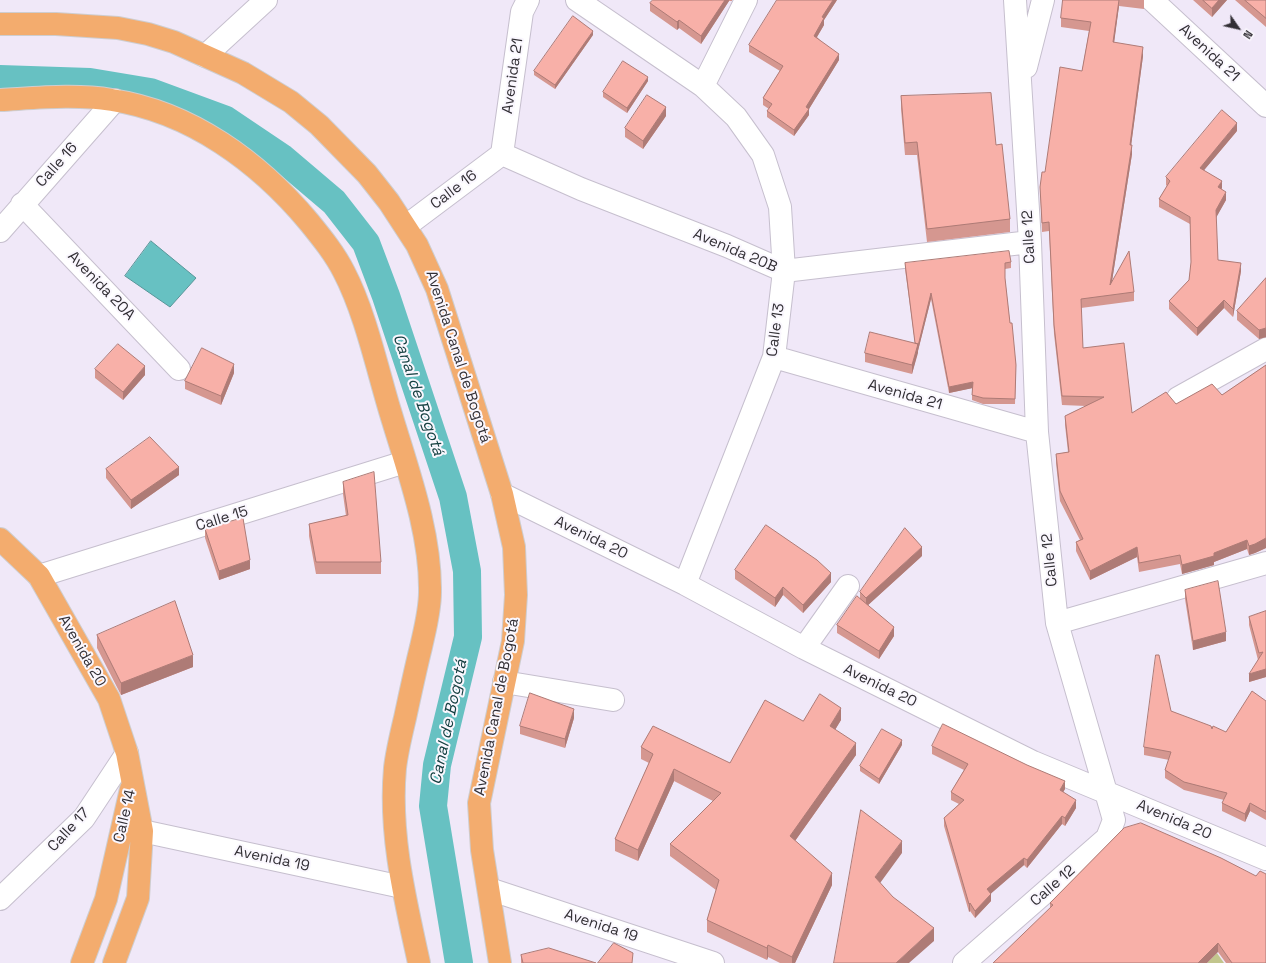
<!DOCTYPE html>
<meta charset="utf-8">
<style>
body{margin:0}
#map{position:relative;width:1266px;height:963px;overflow:hidden;background:#f0e8f8;font-family:"Space Grotesk",sans-serif}
canvas{display:block}
.north{position:absolute;left:1218px;top:8px;width:40px;height:40px;-webkit-text-stroke:3px #faf7fe;paint-order:stroke;rotate:124deg;font-size:11px;font-weight:700;line-height:16px;text-align:center;color:#322f35}
.north::after{content:'';display:block;margin:auto;width:14px;height:18px;background:#322f35;clip-path:polygon(50% 0,100% 100%,50% 72%,0 100%)}
</style>
<div id="map">
<canvas width="1266" height="963"></canvas>
<div class="north">N</div>
</div>
<script>
const ctx = document.querySelector('canvas').getContext('2d');
ctx.lineJoin = 'round';
function paint(path, color) {
  ctx.fillStyle = color;
  ctx.fill(path, 'evenodd');
}
function stroke(path, color, width, dash) {
  ctx.strokeStyle = color;
  ctx.lineWidth = width;
  ctx.lineCap = dash ? 'butt' : 'round';
  ctx.setLineDash(dash || []);
  ctx.stroke(path);
}
function write(font, color, halo, rows, align = 'center') {
  ctx.font = font + ' "Space Grotesk",sans-serif';
  ctx.lineWidth = 4;
  ctx.setLineDash([]);
  ctx.textBaseline = 'middle';
  ctx.strokeStyle = halo;
  ctx.fillStyle = color;
  for (const [text, x, y, turn = 0] of rows) {
    ctx.save();
    ctx.translate(x, y);
    ctx.rotate((+turn || 0) * Math.PI / 180);
    ctx.textAlign = isNaN(turn) ? turn : align;
    if (halo) ctx.strokeText(text, 0, 0);
    ctx.fillText(text, 0, 0);
    ctx.restore();
  }
}
paint(new Path2D(`
 M1217 953 1224 963H1207Z`), '#c2c68d');
const water = new Path2D(`
 M151 241 196 278 170 307 125 276Z`);
paint(water, '#67c1c2');
stroke(water, '#579598', 1);
stroke(new Path2D(`
 M0 79 90 82 150 92 226 120 281 157 334 202 366 243 386 296 453 497 467 571 468 637 437 765 433 806 459 963`), '#67c1c2', 28);
const minor = new Path2D(`
 M577 0 703 86 736 117 763 155 780 207 784 271 774 357 685 584
 M1152 0 1266 106
 M205 56 266 0
 M1026 67 1043 0
 M703 86 746 0
 M502 154 581 189 727 246 784 271 1030 242
 M502 154 522 12 528 0
 M22 204 179 369
 M406 226 502 154
 M0 231 115 100
 M774 357 1037 432
 M1178 398 1266 349
 M502 494 685 584 804 648 1033 762 1266 859
 M39 576 405 462
 M1057 623 1266 563
 M804 648 848 586
 M504 682 613 700
 M142 831 402 887
 M489 889 713 963
 M0 899 84 818 127 753
 M964 963 1107 838 1114 820 1057 623 1037 432 1030 242 1015 0`);
const major = new Path2D(`
 M0 24H56L118 28 148 34 174 42 243 73 291 102 319 125 367 174 389 202 417 245 437 289 502 494 514 547 516 595 513 641 479 803 482 850 500 963
 M0 100C37 98 76 94 112 100 191 112 259 162 309 222 322 238 335 254 344 272 365 312 377 368 390 411 407 468 431 532 430 592 430 611 425 629 421 647 415 671 410 695 405 718 401 735 397 751 395 768 389 834 405 899 419 963
 M0 539 39 576 109 699 127 753 142 831 138 898 114 963
 M82 963 106 899 131 789`);
stroke(minor, '#c6bfce', 24);
stroke(major, '#cecdcf', 24);
stroke(minor, '#fff', 22);
stroke(major, '#f3ac6e', 22);
paint(new Path2D(`
 M653 0H732V1H729L701 44 679 28 677 30 650 11V3Z
 M837 0 824 20V25L817 37 839 60 809 109V115L794 136 767 117V111L769 109 763 105V98L780 71 749 52V45Z
 M1063 0H1144V9L1119 6 1114 42 1143 56 1131 145 1132 154 1112 281 1134 292V301L1081 308 1083 348 1132 413 1176 404 1222 395 1266 365V548L1255 553 1249 555 1247 549 1214 562V565L1182 574 1180 564 1139 572 1137 557 1090 580 1076 551V542L1080 540 1060 501 1056 463V454L1068 452 1065 425V416L1086 406 1062 405 1054 334 1049 231 1042 232 1040 187 1082 71 1089 31 1061 27V18Z
 M1193 0H1227L1212 17Z
 M1235 0H1266V27Z
 M593 35 555 89 534 75V71Z
 M648 81 627 113 603 97V92Z
 M901 96 996 145 1010 219V232L927 242 917 155H905L901 109Z
 M666 116 643 149 625 137V128Z
 M1237 131 1204 170 1222 188 1221 189 1226 200 1216 217 1218 260 1241 271 1233 317 1224 308 1197 336 1169 309V301L1189 280 1191 264 1190 224 1159 207V199L1167 186 1166 185V177Z
 M1011 262V268L1005 269V278L1010 323 1016 365 1015 404H983L972 400V388L949 393 931 299 912 374 865 362V353L915 343 905 269V263Z
 M1266 278V337L1259 339 1237 320V311Z
 M95 369 145 375 123 400 95 378Z
 M234 373 221 405 185 389V381Z
 M106 469 179 475 131 509 106 478Z
 M343 482 381 562V574H316L309 536V524L346 516 343 494Z
 M205 529 250 569 219 580 205 538Z
 M922 556 868 605 894 636 879 659 837 633V625L860 598V592Z
 M735 570 831 582 803 613 783 595 775 607 735 579Z
 M1185 590 1226 641 1193 650 1185 599Z
 M1266 611V677L1249 682 1258 660 1249 625V617Z
 M97 635 193 667 121 695 97 648Z
 M1266 701V820L1250 811 1245 822 1222 811V803L1224 800 1184 790 1165 778V770L1169 760 1144 755V747L1171 711 1212 729 1226 732Z
 M574 718 565 748 520 734V726Z
 M841 720 835 730 856 755 795 841 832 885 795 963H780L768 957 767 960 707 932V920L716 890 670 856V844L713 801 674 781 638 861 615 851V839L649 763 641 759V747L730 763 803 721Z
 M902 745 879 784 860 771V766Z
 M932 746 1065 789 1063 792 1076 808 1065 826 1062 824 1027 868 1024 865 991 893V901L975 918 970 911 969 912 944 826V818L959 804 951 800V792L964 770 932 754Z
 M1124 828 1266 963H1226L1218 952 1050 908V903Z
 M521 955 596 963H521Z`), '#d59790');
paint(new Path2D(`
 M725 0H729V1L701 44V36Z
 M833 0H837L824 20V25L814 42V36L822 17Z
 M1119 0V6L1113 51V42Z
 M1219 0H1227L1212 17V8Z
 M679 20V28L677 30V22Z
 M593 31V35L555 89V85Z
 M1143 47V56L1130 154V145Z
 M839 54V60L809 109V115L794 136V130L806 107Z
 M648 77V81L627 113V108Z
 M666 107V116L643 149V141Z
 M1237 123V131L1200 175V168Z
 M1132 145V154L1110 294V285Z
 M1222 181V188L1218 195V187Z
 M1226 192V200L1216 218V210Z
 M1241 263V271L1233 317V309Z
 M931 293V299L918 351V346Z
 M1224 300V308L1197 336V328Z
 M1266 328V337L1259 339V330Z
 M918 344V353L912 374V365Z
 M234 364V373L221 405V396Z
 M145 366V375L123 400V392Z
 M973 382V388L949 393V387Z
 M179 467V475L131 509V500Z
 M1266 538V548L1255 553 1249 555V546Z
 M1247 540V549L1214 562V565L1182 574V565Z
 M922 547V556L866 607V598Z
 M1137 547V557L1090 580V571Z
 M250 560V569L219 580V571Z
 M831 573V582L803 613V605Z
 M783 587V595L775 607V598Z
 M894 627V636L879 659V651Z
 M1226 632V641L1193 650V641Z
 M193 655V667L121 695V683Z
 M1266 669V677L1249 682V674Z
 M841 708V720L830 738V726Z
 M574 709V718L565 748V739Z
 M902 740V745L879 784V779Z
 M856 743V755L790 848V836Z
 M674 769V781L638 861V850Z
 M1065 781V789L1060 798V790Z
 M1076 800V808L1065 826V818Z
 M1250 803V811L1245 822V814Z
 M1062 816V824L1027 868V860Z
 M902 841V853L875 890V877Z
 M1024 858V865L987 897V889Z
 M832 873V885L795 963H792V957Z
 M991 894V901L975 918V911Z
 M970 903V911L969 912V904Z
 M934 928V941L909 963H896Z
 M1218 943V952L1207 963H1198Z
 M768 945V957L767 960V948Z`), '#ae7b76');
const building = new Path2D(`
 M653 0H725L701 36 679 20 677 22 650 3Z
 M777 0H833L822 17 824 18 814 36 839 54 806 107 809 109 794 130 767 111 772 104 763 98 783 66 749 45Z
 M1063 0H1119L1113 42 1143 47 1130 145H1132L1110 285 1129 251 1134 292 1081 299 1083 348 1124 343 1132 413 1166 392 1176 404 1212 384 1222 395 1266 365V538L1255 544 1249 546 1247 540 1214 553V556L1182 565 1180 555 1139 563 1137 547 1090 571 1076 542 1083 539 1060 491 1056 454 1069 452 1065 416 1104 397 1062 396 1054 325 1049 222 1042 223 1040 187 1042 172H1045L1060 67 1082 71 1091 22 1061 18Z
 M1203 0H1219L1212 8Z
 M1245 0H1266V18Z
 M573 16 593 31 555 85 534 71Z
 M623 61 648 77 627 108 603 92Z
 M991 93 996 145 1002 144 1010 219 927 229 917 142 905 143 901 96Z
 M647 95 666 107 643 141 625 128Z
 M1222 110 1237 123 1200 168 1222 181 1218 187 1226 192 1216 210 1218 260 1241 263 1233 309 1224 300 1197 328 1169 301 1189 280 1191 262 1190 217 1159 199 1170 181 1166 177Z
 M1009 251 1011 262 1005 263V278L1010 323H1012L1016 365 1015 399 983 398 972 395 973 382 949 387 931 293 918 346V344L915 343 905 263Z
 M1266 278V328L1259 330 1237 311Z
 M870 332 918 344 912 365 865 353Z
 M118 344 145 366 123 392 95 369Z
 M202 348 234 364 221 396 185 381Z
 M150 437 179 467 131 500 106 469Z
 M374 472 381 562H316L309 524 348 515 343 482Z
 M243 518 250 560 219 571 205 529Z
 M766 525 817 560 831 573 803 605 783 587 775 598 735 570Z
 M905 528 922 547 866 598 860 592Z
 M1218 581 1226 632 1193 641 1185 590Z
 M857 596 894 627 879 651 837 625Z
 M175 601 193 655 121 683 97 635Z
 M1266 611V669L1249 674 1263 652 1259 653 1249 617Z
 M1156 655H1159L1171 711 1211 726 1212 729 1213 726 1226 732 1252 691 1266 701V812L1250 803 1245 814 1222 803 1227 793 1184 782 1165 770 1171 752 1144 747Z
 M530 693 574 709 565 739 520 726Z
 M820 694 841 708 830 726 856 743 790 836 832 873 792 957 768 945 767 948 707 920 719 880 670 844 721 793 674 769 638 850 615 839 653 754 641 747 653 726 730 763 765 700 803 721Z
 M943 724 1027 765 1065 781 1060 790 1076 800 1065 818 1062 816 1027 860 1024 858 987 889 991 894 975 911 970 903 969 904 944 818 964 800 951 792 968 764 932 746Z
 M882 729 902 740 879 779 860 766Z
 M861 810 902 841 875 877 893 897 934 928 896 963H834Z
 M1141 823 1221 858 1256 876 1260 871 1266 874V963H1232L1218 943 1198 963H993L1053 905 1050 903 1124 828Z
 M614 943 633 953 632 963H598Z
 M549 948 596 963H523L521 955Z`);
paint(building, '#f8b0a8');
stroke(building, '#ae7b76', 1);
write('15px', '#322f35', '#faf7fe', [
 ["Avenida 21",1209,53,43],
 ["Avenida 21",513,76,-82],
 ["Calle 16",57,165,-48],
 ["Calle 16",454,190,-37],
 ["Calle 12",1029,237,-93],
 ["Avenida 20B",735,251,23],
 ["Avenida 20A",101,286,46],
 ["Calle 13",776,330,-82],
 ["Avenida Canal de Bogotá",458,357,72],
 ["Avenida 21",905,395,16],
 ["Calle 15",222,519,-17],
 ["Avenida 20",591,538,26],
 ["Calle 12",1050,560,-96],
 ["Avenida 20",82,651,60],
 ["Avenida 20",880,686,26],
 ["Avenida Canal de Bogotá",497,707,-79],
 ["Calle 14",125,816,-77],
 ["Avenida 20",1174,820,23],
 ["Calle 17",69,830,-47],
 ["Avenida 19",272,859,12],
 ["Calle 12",1053,886,-41],
 ["Avenida 19",601,926,18]
]);
write('italic 16px', '#154041', '#faf7fe', [
 ["Canal de Bogotá",418,395,71],
 ["Canal de Bogotá",449,722,-78]
]);
</script>
